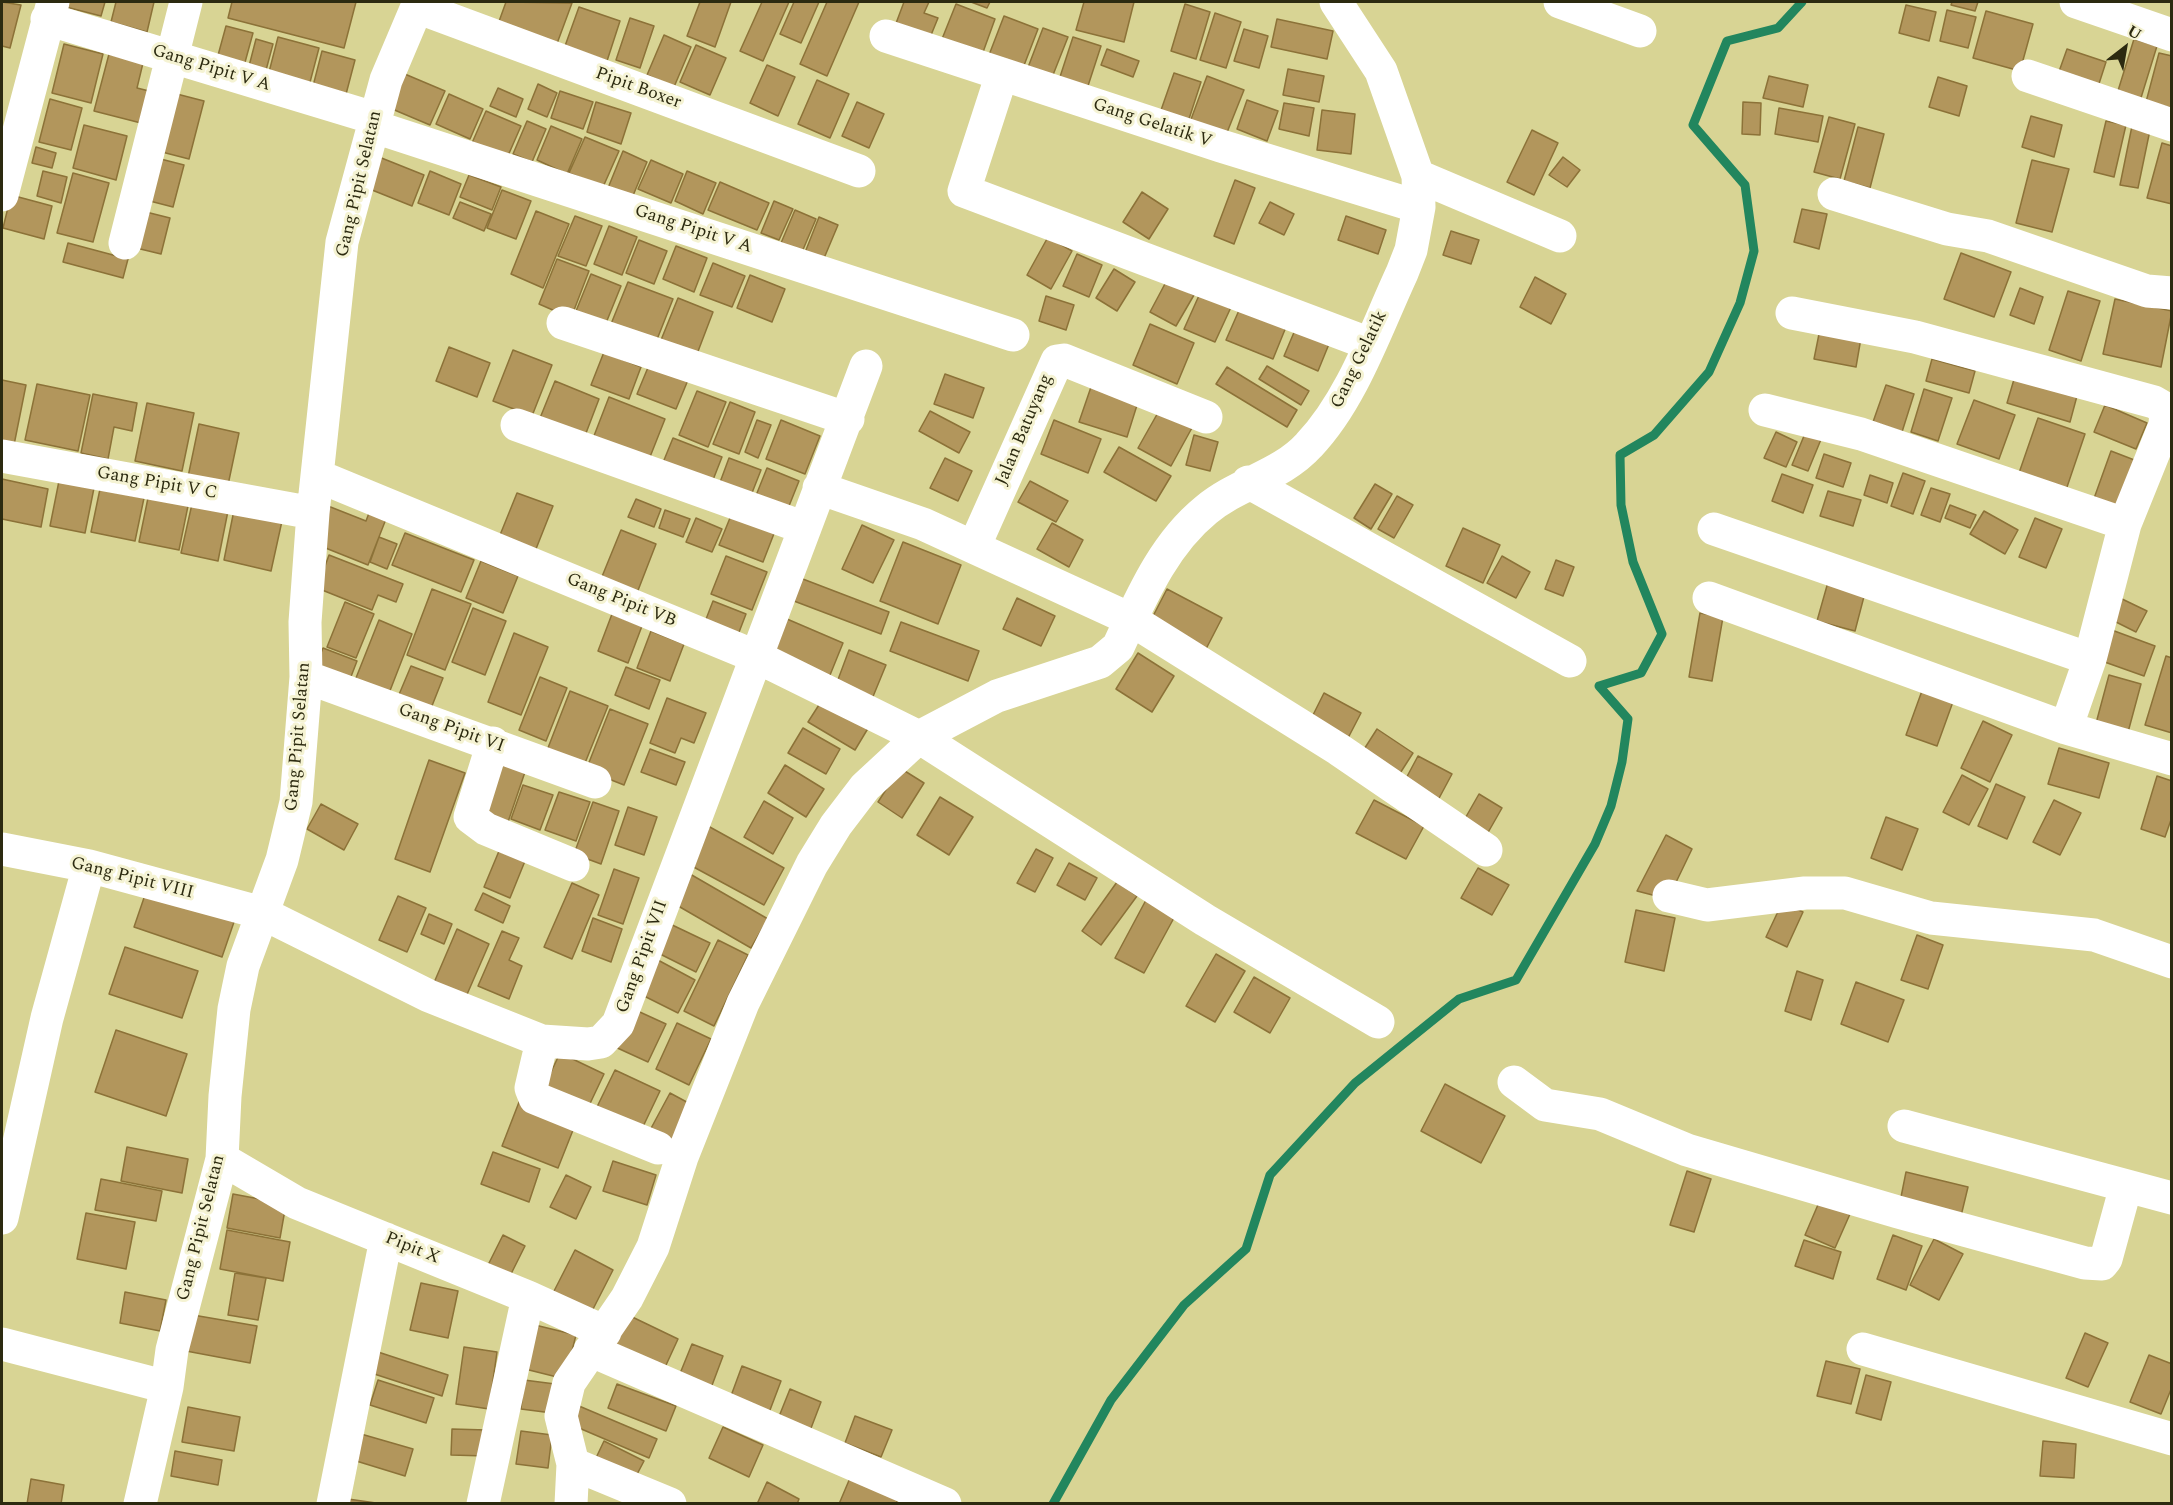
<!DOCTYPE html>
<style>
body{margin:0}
#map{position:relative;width:2173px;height:1505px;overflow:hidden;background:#d8d494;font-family:Spectral,serif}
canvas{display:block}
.frame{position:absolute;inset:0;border:3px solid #2c2a10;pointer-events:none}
.north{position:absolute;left:2095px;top:18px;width:60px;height:60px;-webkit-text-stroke:4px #f5f3d3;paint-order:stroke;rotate:31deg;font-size:16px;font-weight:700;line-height:24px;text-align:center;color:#2c2a10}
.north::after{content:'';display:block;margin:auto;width:21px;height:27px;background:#2c2a10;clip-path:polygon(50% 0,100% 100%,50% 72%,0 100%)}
</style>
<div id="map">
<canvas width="2173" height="1505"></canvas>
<div class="frame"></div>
<div class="north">U</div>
</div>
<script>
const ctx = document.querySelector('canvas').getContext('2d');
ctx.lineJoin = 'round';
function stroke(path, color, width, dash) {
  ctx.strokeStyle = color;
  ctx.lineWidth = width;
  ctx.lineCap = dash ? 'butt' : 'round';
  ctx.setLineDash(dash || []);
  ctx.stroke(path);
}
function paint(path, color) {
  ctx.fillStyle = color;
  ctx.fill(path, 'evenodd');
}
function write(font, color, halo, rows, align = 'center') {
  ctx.font = font + ' Spectral,serif';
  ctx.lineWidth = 6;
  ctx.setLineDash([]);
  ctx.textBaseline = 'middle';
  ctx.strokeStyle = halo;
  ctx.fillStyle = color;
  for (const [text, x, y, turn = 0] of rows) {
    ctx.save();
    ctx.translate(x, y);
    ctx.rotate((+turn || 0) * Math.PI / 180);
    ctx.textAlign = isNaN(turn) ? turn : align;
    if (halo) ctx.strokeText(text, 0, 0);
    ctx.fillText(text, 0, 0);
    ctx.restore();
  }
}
stroke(new Path2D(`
 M1053 1504 1111 1400 1184 1305 1246 1249 1270 1175 1355 1083 1459 999 1516 980 1595 844 1611 806 1622 762 1628 719 1599 686 1641 673 1662 634 1633 562 1621 505 1620 455 1654 435 1709 372 1740 303 1754 251 1745 185 1693 125 1727 41 1778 28 1802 2`), '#22865e', 9);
const building = new Path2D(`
 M2 2 21 5 10 48 2 46Z
 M67 2H105L101 16 66 7Z
 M116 2H154L147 32 111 22Z
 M232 2H356L344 48 228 18Z
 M506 2 572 3 555 49 497 27Z
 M700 2H731L715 47 687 36Z
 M762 2H789L763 61 740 51Z
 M794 2H819L801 43 780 34Z
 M827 2H859L827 76 800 64Z
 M904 2H929L924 13 938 18 929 40 895 26Z
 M971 2H990L987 8Z
 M1084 2H1134L1124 42 1076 30Z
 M1952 2H1978L1975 11 1951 5Z
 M956 4 995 19 982 55 942 39Z
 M1185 4 1210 12 1196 59 1171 51Z
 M1906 5 1936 12 1929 41 1899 33Z
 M579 7 620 21 607 61 565 46Z
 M1947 10 1976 17 1968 48 1940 41Z
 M1986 11 2033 24 2020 71 1973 58Z
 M1215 13 1241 22 1226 68 1200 60Z
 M1004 16 1038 29 1023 68 989 55Z
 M630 18 654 26 640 68 616 60Z
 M1277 19 1333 31 1327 59 1271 47Z
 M226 26 253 33 244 66 217 59Z
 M1043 28 1068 37 1051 80 1027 70Z
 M1244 29 1268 36 1259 68 1234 61Z
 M664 35 691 47 674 87 647 75Z
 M278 37 319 48 309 86 268 76Z
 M1073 37 1101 46 1086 92 1058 83Z
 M256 39 273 44 265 74 248 70Z
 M2134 39 2157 46 2140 101 2117 94Z
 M64 44 103 54 91 103 52 93Z
 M696 45 726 58 710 95 680 82Z
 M1107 49 1139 61 1133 77 1101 65Z
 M2067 49 2106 62 2096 93 2056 80Z
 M322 51 355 60 345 98 312 90Z
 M2159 53 2172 56V108L2146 102Z
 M109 54 143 63 137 88 149 91 141 123 94 111Z
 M767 65 795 77 778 116 750 103Z
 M1288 69 1324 76 1319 102 1283 95Z
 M400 72 445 91 430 125 385 106Z
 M1174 73 1201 82 1188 122 1160 113Z
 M1207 76 1244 90 1226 135 1190 122Z
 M1769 76 1808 85 1803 107 1763 98Z
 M1938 77 1967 86 1959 116 1929 107Z
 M817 80 849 94 830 138 798 124Z
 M538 84 557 93 547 117 528 109Z
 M498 88 523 99 516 117 490 106Z
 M560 91 593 102 583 129 551 118Z
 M173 93 204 101 189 159 158 151Z
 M449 94 483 109 470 139 436 124Z
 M50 99 82 108 71 150 39 142Z
 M1247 100 1278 111 1267 141 1237 129Z
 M596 102 631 113 621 144 587 132Z
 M857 102 884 114 869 148 842 136Z
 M1743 102 1761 103 1760 135 1742 134Z
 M1284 103 1314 108 1309 136 1279 129Z
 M1779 108 1823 116 1818 142 1775 134Z
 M1322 110 1355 114 1351 154 1317 150Z
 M486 111 521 126 507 158 472 143Z
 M2031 116 2062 125 2054 157 2022 147Z
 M1829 117 1855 124 1840 179 1814 172Z
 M527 121 546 129 532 162 513 154Z
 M2106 121 2126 125 2114 177 2094 172Z
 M84 125 127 136 116 180 73 168Z
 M551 126 582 139 567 174 537 160Z
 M2132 126 2150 130 2138 188 2120 185Z
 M1858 127 1884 134 1870 188 1844 181Z
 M1532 130 1558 143 1534 195 1507 182Z
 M585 137 619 151 603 187 569 173Z
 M2162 143 2172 146V204L2147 198Z
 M36 147 56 153 52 168 32 163Z
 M623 151 647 162 632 198 608 188Z
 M153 157 184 165 173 207 142 199Z
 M379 157 424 175 412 206 367 188Z
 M1563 157 1580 170 1567 187 1549 175Z
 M651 160 683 174 671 203 638 189Z
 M2032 160 2069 169 2052 232 2016 223Z
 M43 171 67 177 61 203 37 196Z
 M430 171 461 184 449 215 418 203Z
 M687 171 716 183 703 214 675 201Z
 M73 173 109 183 93 242 57 233Z
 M469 175 501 187 492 210 460 197Z
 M1235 180 1255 188 1234 244 1214 236Z
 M720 182 769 203 757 230 708 210Z
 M502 190 531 201 516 239 487 228Z
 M1142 192 1168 209 1149 239 1123 222Z
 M11 195 52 206 44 239 3 228Z
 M774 201 793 209 779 240 761 233Z
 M460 202 491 214 484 231 453 218Z
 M1270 202 1294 214 1284 235 1259 223Z
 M1802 209 1827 214 1819 249 1794 242Z
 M795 210 816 219 802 252 781 243Z
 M142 211 170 218 161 254 132 247Z
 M536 211 569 224 543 288 511 274Z
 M575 216 602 226 586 266 558 256Z
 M1346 216 1386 230 1378 254 1338 240Z
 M819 217 838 225 822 263 804 255Z
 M609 226 637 237 622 275 594 264Z
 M1451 231 1479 240 1471 264 1443 255Z
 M1048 237 1072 251 1051 289 1027 275Z
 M639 240 667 251 654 284 626 273Z
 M68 243 128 259 123 278 63 262Z
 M676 246 707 258 694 292 663 279Z
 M1961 253 2011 272 1994 317 1944 299Z
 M1077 254 1102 265 1089 297 1063 286Z
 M557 259 589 271 571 318 539 304Z
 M713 263 745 276 732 307 700 295Z
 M1114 269 1135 282 1117 311 1096 298Z
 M591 274 621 286 604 328 574 316Z
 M750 275 785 289 772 322 737 308Z
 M1535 277 1566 294 1551 324 1520 307Z
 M1167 280 1194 295 1176 326 1150 312Z
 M628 282 673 299 656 342 611 324Z
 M2020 288 2043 297 2034 324 2010 315Z
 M1201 291 1232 305 1215 342 1184 329Z
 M2068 291 2100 301 2081 361 2049 350Z
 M1046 296 1074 305 1066 330 1039 321Z
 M678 298 713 312 697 354 661 340Z
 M2115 299 2172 311 2161 367 2103 354Z
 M1240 308 1286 327 1273 359 1226 340Z
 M1150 324 1194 343 1177 384 1133 365Z
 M1820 329 1861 338 1856 367 1814 359Z
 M1295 330 1329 344 1318 371 1284 356Z
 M449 347 490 363 477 397 436 381Z
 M513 350 552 365 532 416 493 401Z
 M604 352 641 367 629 399 591 385Z
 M1932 359 1975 371 1969 393 1926 381Z
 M649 365 688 380 676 409 637 394Z
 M1267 366 1309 391 1301 405 1259 379Z
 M1227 367 1297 410 1287 427 1216 384Z
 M945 374 984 388 973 418 934 404Z
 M2015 376 2077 396 2070 422 2007 403Z
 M2 380 26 385 14 445 2 442Z
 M555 381 599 399 583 441 538 423Z
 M37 384 90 395 78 451 25 440Z
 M1886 385 1914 394 1902 432 1873 422Z
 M1091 387 1138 402 1127 437 1079 422Z
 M1924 389 1952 398 1938 441 1911 432Z
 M697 391 726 402 708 447 679 435Z
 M93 394 137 403 132 431 114 427 108 459 81 453Z
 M609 397 665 419 648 462 592 441Z
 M1974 400 2015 415 1999 459 1957 444Z
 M730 402 755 412 739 454 713 444Z
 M147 403 194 413 182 471 135 461Z
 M2105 405 2147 423 2136 449 2094 432Z
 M1160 409 1193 426 1171 466 1138 448Z
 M930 411 970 432 959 453 919 431Z
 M2038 418 2085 434 2066 490 2019 473Z
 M757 420 771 425 758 458 745 452Z
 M781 420 820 436 805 474 766 459Z
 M1054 420 1101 439 1088 473 1041 454Z
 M199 424 239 433 228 485 188 477Z
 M1806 431 1822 437 1808 471 1792 465Z
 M1776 432 1797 442 1786 467 1764 458Z
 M1194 435 1218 442 1210 471 1186 465Z
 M673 438 722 457 711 485 662 465Z
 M1119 447 1171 476 1156 501 1104 472Z
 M2111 451 2137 461 2117 514 2092 504Z
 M1824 454 1851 463 1843 487 1816 478Z
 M729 458 761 470 750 498 719 485Z
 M945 458 972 471 958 501 930 488Z
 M767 468 799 481 787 511 755 498Z
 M1903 473 1925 481 1913 514 1891 506Z
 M1782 474 1813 485 1803 513 1772 501Z
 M1870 475 1893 483 1887 503 1864 495Z
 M2 479 48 489 41 527 2 519Z
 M59 481 94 488 85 533 50 526Z
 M1030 481 1068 501 1056 522 1018 502Z
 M1375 484 1392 494 1371 529 1354 518Z
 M1931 488 1950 494 1940 522 1921 515Z
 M100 489 144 498 135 541 91 532Z
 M1828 491 1861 500 1853 526 1820 516Z
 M149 493 189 501 179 550 139 542Z
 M517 493 553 506 534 554 498 540Z
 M1397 496 1413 505 1394 538 1378 529Z
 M636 499 661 509 654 527 628 517Z
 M192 504 228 511 218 561 181 553Z
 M1950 505 1976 515 1970 528 1945 518Z
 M328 506 366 521 369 513 386 519 368 565 313 543Z
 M234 510 282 521 271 571 224 560Z
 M665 510 690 519 683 537 659 528Z
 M1984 511 2018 530 2005 554 1970 534Z
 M732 513 775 531 763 562 719 545Z
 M696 518 722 529 712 552 686 542Z
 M2035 518 2062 529 2046 568 2019 557Z
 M1052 523 1083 540 1069 567 1037 549Z
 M862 525 894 540 873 583 842 569Z
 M1463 528 1500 545 1483 583 1446 566Z
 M621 530 656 544 637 593 601 579Z
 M405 533 474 560 461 592 392 565Z
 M379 537 397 544 387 569 370 562Z
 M903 542 961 565 938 624 880 601Z
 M329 555 403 584 396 602 378 595 372 610 317 588Z
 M726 556 767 572 752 610 711 594Z
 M1502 556 1530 572 1516 598 1487 583Z
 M1556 560 1574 567 1563 596 1545 589Z
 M481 561 518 576 503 613 466 598Z
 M1830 575 1867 585 1855 631 1817 621Z
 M795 576 889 612 881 634 786 598Z
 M432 589 471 604 445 670 407 655Z
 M1167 589 1222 618 1206 649 1151 620Z
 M1017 598 1055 616 1041 646 1003 629Z
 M2120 598 2147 611 2136 632 2110 619Z
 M713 601 746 614 736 640 703 627Z
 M345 602 374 614 356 658 327 647Z
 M473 608 506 621 485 675 452 662Z
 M1700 613 1723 617 1712 681 1689 677Z
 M612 614 642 626 628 663 598 651Z
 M787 619 843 643 828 680 772 656Z
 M379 620 412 634 386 701 352 688Z
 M901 622 979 651 968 681 890 651Z
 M2109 629 2155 646 2144 676 2099 660Z
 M651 631 684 644 670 681 637 668Z
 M514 633 548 647 521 715 488 702Z
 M323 648 357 661 347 687 312 673Z
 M849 650 886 665 872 699 836 685Z
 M1138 653 1174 676 1152 712 1116 689Z
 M2166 656 2172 658V733L2145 725Z
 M411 666 443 678 428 716 395 704Z
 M626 667 660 680 649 709 615 695Z
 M2109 675 2141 684 2127 736 2095 727Z
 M540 677 567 688 546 741 519 730Z
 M1923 688 1954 699 1937 746 1906 735Z
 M570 691 608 706 583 768 546 753Z
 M1324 693 1361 713 1347 740 1310 721Z
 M824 697 870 725 855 750 808 722Z
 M667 698 706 713 694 743 681 738 675 753 650 743Z
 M610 709 648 724 624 785 586 770Z
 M1983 721 2012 735 1990 782 1961 768Z
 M803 728 840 749 826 774 788 753Z
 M1377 729 1413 753 1397 778 1361 754Z
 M2059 748 2109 763 2099 798 2048 784Z
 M650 749 685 762 676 785 641 772Z
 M1418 756 1452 774 1437 802 1403 784Z
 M429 760 465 773 430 872 395 859Z
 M496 762 525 772 507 825 477 815Z
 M785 765 824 789 806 817 768 793Z
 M900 768 924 783 902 818 878 802Z
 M1962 775 1988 789 1969 825 1943 812Z
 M2157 776 2172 781V817L2165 837 2141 829Z
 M1996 784 2025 797 2007 839 1978 826Z
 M523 785 553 795 540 830 511 819Z
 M559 792 590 802 576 841 545 830Z
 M1479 794 1502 808 1486 836 1463 822Z
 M940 797 973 817 949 855 917 835Z
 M1374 800 1424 826 1406 859 1356 833Z
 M2054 800 2081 813 2060 855 2033 842Z
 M764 801 793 818 773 854 744 837Z
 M593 802 619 811 601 864 574 854Z
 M321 804 358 824 344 850 307 829Z
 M628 807 657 817 644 855 615 845Z
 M1886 817 1918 829 1902 870 1871 858Z
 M708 826 784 868 764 905 688 864Z
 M1666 835 1692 849 1668 899 1637 891Z
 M1036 849 1053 858 1035 892 1017 883Z
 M499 851 525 861 510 898 484 887Z
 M1069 863 1097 878 1085 900 1057 885Z
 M1478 868 1509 885 1492 915 1461 898Z
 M614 869 639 878 623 924 598 915Z
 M690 874 768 919 751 948 673 903Z
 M1117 882 1137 896 1101 945 1082 931Z
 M572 883 599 895 572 959 544 947Z
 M147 889 235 919 222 957 134 927Z
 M483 893 510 906 503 923 475 910Z
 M398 896 426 908 407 952 379 940Z
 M1146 900 1175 916 1144 973 1115 958Z
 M1782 903 1803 912 1787 947 1766 937Z
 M1636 910 1675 918 1664 971 1625 962Z
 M429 914 452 924 444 944 421 934Z
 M593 918 622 929 611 962 582 951Z
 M668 923 710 943 696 972 654 951Z
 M457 929 489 944 465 999 433 985Z
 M502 931 519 938 509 960 522 966 509 999 478 986Z
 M1917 935 1943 945 1928 989 1901 980Z
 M718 940 748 955 714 1026 684 1011Z
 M125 947 198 971 182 1018 109 994Z
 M1216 954 1245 971 1215 1022 1186 1006Z
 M656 959 695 980 678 1013 638 993Z
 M1797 971 1823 980 1811 1020 1785 1011Z
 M1254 977 1290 998 1270 1033 1234 1012Z
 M1856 982 1904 1000 1888 1042 1841 1024Z
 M631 1008 666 1024 648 1062 613 1046Z
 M677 1023 711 1039 689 1085 656 1069Z
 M116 1030 187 1054 166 1116 95 1092Z
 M560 1053 604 1074 586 1112 542 1091Z
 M615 1070 660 1091 639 1135 594 1113Z
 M1445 1084 1505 1116 1481 1163 1421 1131Z
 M670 1093 696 1107 675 1146 649 1132Z
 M521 1097 577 1120 558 1168 502 1146Z
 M127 1147 188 1159 182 1193 121 1181Z
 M493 1152 540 1169 529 1202 481 1184Z
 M613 1161 656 1175 647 1205 603 1191Z
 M1687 1171 1711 1179 1694 1232 1670 1225Z
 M1906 1172 1968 1187 1961 1216 1900 1202Z
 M566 1175 591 1187 576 1219 550 1207Z
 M101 1179 162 1191 156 1221 95 1210Z
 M233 1194 286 1204 280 1238 227 1228Z
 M1820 1200 1850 1214 1835 1248 1805 1235Z
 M86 1213 135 1222 126 1269 77 1259Z
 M227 1230 290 1242 283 1281 220 1269Z
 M503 1235 525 1246 507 1282 485 1271Z
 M1893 1235 1922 1246 1906 1290 1877 1279Z
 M1934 1239 1963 1254 1939 1300 1910 1285Z
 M1804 1240 1841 1252 1833 1279 1795 1266Z
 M575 1250 613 1270 590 1315 552 1295Z
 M235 1273 266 1278 258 1320 228 1315Z
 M421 1283 458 1291 448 1338 410 1330Z
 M125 1292 166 1300 160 1331 120 1323Z
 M626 1314 678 1339 661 1376 608 1353Z
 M193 1315 257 1326 250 1363 186 1351Z
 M535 1325 576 1335 565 1379 525 1369Z
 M2085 1333 2108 1343 2088 1387 2066 1378Z
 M692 1344 723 1356 711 1388 679 1376Z
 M464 1347 497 1352 489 1409 456 1404Z
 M372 1350 448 1375 442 1396 365 1371Z
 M2149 1355 2172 1364V1387L2161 1414 2130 1402Z
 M1826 1361 1860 1369 1851 1404 1817 1396Z
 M742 1366 781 1381 767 1418 728 1404Z
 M1866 1375 1891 1382 1881 1420 1856 1413Z
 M378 1380 434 1398 426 1423 370 1405Z
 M524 1380 555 1384 552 1413 521 1409Z
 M617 1384 676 1406 666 1431 608 1408Z
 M790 1389 821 1402 808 1436 776 1424Z
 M579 1406 657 1439 649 1458 572 1425Z
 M188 1407 240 1417 234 1451 182 1442Z
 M855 1416 892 1430 881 1457 845 1443Z
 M723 1427 763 1445 749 1477 709 1458Z
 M452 1429 487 1430 486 1456 451 1455Z
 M521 1431 552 1435 548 1468 516 1464Z
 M361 1434 413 1449 405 1476 353 1460Z
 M604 1441 644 1461 634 1480 595 1460Z
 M2043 1441 2076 1444 2074 1478 2040 1476Z
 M175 1451 222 1460 218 1485 171 1476Z
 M850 1478 898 1499 896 1504H839Z
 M31 1479 64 1485 61 1504H27Z
 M767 1482 799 1499 797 1504H757Z
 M341 1498 383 1504H340Z`);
paint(building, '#b2965c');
stroke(building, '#8c7238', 1.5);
stroke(new Path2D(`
 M1560 2 1640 31
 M2076 2 2172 35
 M417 7 859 171
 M47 19 374 118
 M886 36 1221 146 1419 207
 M1002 74 964 191 1370 344
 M2028 76 2172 125
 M372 126 1013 335
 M1418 176 1560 236
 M1834 194 1947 229 1988 236 2147 291 2172 293
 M2 195 53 2
 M125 243 186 2
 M1792 313 1915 337 2154 402 2166 409 2165 425 2125 524 2090 659 2066 728
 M563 323 848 419
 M1765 410 1861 434 2125 524
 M517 425 805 528
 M2 456 313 513
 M318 476 757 657 919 737 1205 920 1378 1022
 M1248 482 1570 661
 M819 488 923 524 1130 619 1338 749 1486 850
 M1714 529 2090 659
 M974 547 1057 361 1064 360 1206 417
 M1709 598 2066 728 2172 759
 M306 677 595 782
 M493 743 470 817 486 829 573 865
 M2 849 89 866 262 913 429 996 542 1041 588 1044 601 1042 618 1024 866 366
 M1669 896 1707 905 1805 893H1845L1931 918 2094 935 2172 962
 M542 1041 531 1088 535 1098 658 1148
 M1514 1082 1545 1105 1600 1114 1687 1150 1898 1212 2085 1263 2102 1264 2106 1259 2126 1186
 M1904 1126 2172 1198
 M222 1159 297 1203 528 1297 605 1332
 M2 1218 47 1018 89 866
 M2 1344 167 1387
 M1863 1349 2172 1439
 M590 1350 945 1504
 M573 1464 670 1504
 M140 1504 167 1387 172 1350 222 1159 225 1096 234 1009 243 966 282 860 296 802 306 677 305 622 313 513 342 242 386 80 419 2
 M333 1504 386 1239
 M483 1504 528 1297
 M571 1504 573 1464 561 1416 569 1383 627 1298 653 1247 682 1157 743 1003 812 864 836 825 865 787 919 737 997 696 1100 662 1118 647C1141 598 1163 545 1206 510 1238 483 1281 476 1309 445 1352 400 1376 329 1402 273L1411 250 1419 207 1418 176 1381 71 1336 2`), '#fff', 33);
write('18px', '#2c2a10', '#f5f3d3', [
 ["Gang Pipit V A",211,69,17],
 ["Pipit Boxer",638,89,20],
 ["Gang Gelatik V",1152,124,18],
 ["Gang Pipit Selatan",360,184,-77],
 ["Gang Pipit V A",693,230,18],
 ["Gang Gelatik",1360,360,-64],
 ["Jalan Batuyang",1025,430,-67],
 ["Gang Pipit V C",157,484,10],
 ["Gang Pipit VB",621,601,22],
 ["Gang Pipit VI",451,729,20],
 ["Gang Pipit Selatan",299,737,-85],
 ["Gang Pipit VIII",132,879,14],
 ["Gang Pipit VII",643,957,-70],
 ["Gang Pipit Selatan",202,1228,-76],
 ["Pipit X",412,1249,22]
]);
</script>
